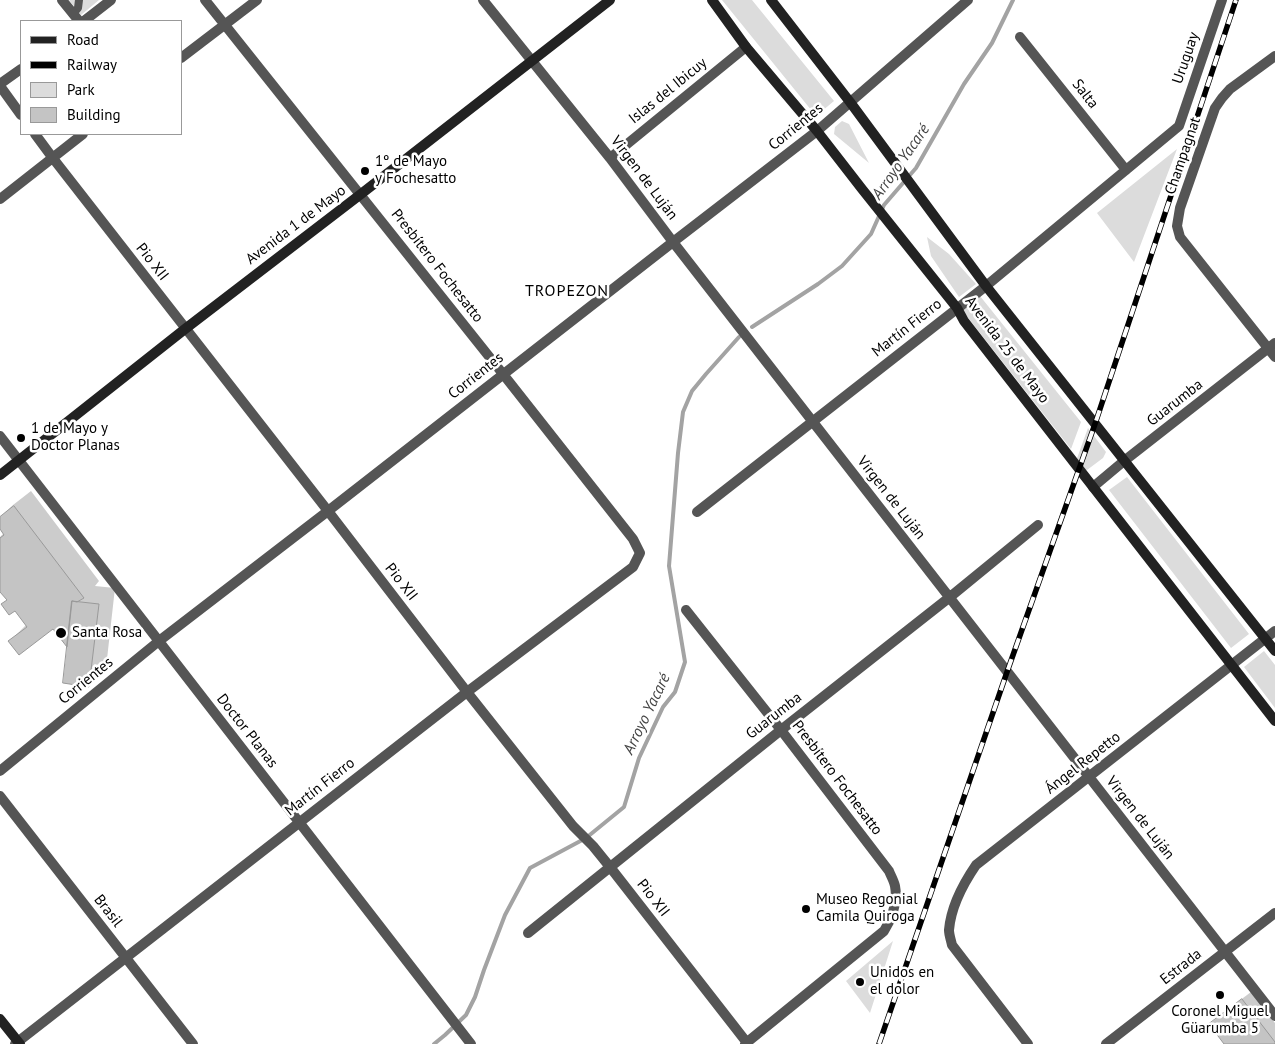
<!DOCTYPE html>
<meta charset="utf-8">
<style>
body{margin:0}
#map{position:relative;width:1275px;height:1044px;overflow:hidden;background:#fff;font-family:"PT Sans",sans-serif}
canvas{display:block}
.legend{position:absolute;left:20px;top:20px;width:162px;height:115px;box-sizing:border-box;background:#fff;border:1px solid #999;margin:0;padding:6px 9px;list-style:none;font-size:15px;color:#000}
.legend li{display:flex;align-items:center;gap:10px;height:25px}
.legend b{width:25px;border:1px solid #999}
</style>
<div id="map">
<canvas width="1275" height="1044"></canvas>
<ul class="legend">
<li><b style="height:6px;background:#222"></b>Road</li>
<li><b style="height:6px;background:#000"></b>Railway</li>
<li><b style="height:14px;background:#dcdcdc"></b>Park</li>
<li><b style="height:14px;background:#c4c4c4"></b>Building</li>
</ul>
</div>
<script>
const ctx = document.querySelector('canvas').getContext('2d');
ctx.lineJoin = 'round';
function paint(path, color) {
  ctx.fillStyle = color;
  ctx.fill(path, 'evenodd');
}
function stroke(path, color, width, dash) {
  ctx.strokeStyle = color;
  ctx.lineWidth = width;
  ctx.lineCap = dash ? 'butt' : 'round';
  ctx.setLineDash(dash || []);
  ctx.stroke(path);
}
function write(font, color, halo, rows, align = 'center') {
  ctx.font = font + ' "PT Sans",sans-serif';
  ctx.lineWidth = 5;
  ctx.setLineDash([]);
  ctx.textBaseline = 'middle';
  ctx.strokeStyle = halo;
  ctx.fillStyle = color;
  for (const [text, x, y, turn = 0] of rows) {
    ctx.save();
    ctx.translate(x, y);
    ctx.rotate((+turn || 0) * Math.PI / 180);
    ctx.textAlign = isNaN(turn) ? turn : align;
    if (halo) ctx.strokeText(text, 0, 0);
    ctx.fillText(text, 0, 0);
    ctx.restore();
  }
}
paint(new Path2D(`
 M69 0H99L81 15Z
 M722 0H752L834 101 816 116Z
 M842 121 849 124 869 163 834 134 835 127Z
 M1177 149 1134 262 1097 213Z
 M927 237 949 254 976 284 959 297 931 256Z
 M980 296 1081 422 1071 449 962 310Z
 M1088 428 1106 452 1103 458 1087 470 1082 469 1076 461Z
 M1127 477 1249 634 1231 648 1109 490Z
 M1264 651 1275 665V708L1244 667Z
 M893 941 870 1013 846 981Z`), '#dcdcdc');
paint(new Path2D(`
 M31 491 99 581 95 586 115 588 106 668 89 685 68 646 54 627 10 641 27 624 0 590V537L4 533 0 527V517L13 505Z
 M1251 992 1275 1023V1044H1226L1211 1024 1219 1016Z`), '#0003');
stroke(new Path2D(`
 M752 327 818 284 842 266 871 234 884 205 916 168 964 84 992 43 1013 0
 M434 1044 445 1035 466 1015 475 997 484 970 505 915 530 868 586 838 624 807 639 758 663 707 675 692 685 662 669 566 678 453 683 412 692 391 706 374 739 337`), '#a3a3a3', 4);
const building = new Path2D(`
 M14 506 84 598 77 602 72 601 67 647 53 629 19 655 8 641 27 627 15 611 9 615 1 604 7 600 0 592V538L4 535 0 529V517Z
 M72 601 99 604 89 687 63 683Z
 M1242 999 1275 1042V1044H1224L1209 1024Z`);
paint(building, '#c4c4c4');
stroke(building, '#999', 1);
stroke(new Path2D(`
 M73 14 78 8 79 0`), '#555', 8);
stroke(new Path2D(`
 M62 0 79 21
 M483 0 610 158 673 242 1275 1016
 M84 21 111 0
 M1020 37 1126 170
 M1275 56 1230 89 1222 98 1215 108 1180 208 1177 226 1180 237 1275 357
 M181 58 257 0
 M0 84 21 69
 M0 86 21 115
 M35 134 52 157 328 511 467 692 573 826 593 846 610 867 748 1044
 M610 158 746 47
 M0 199 83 134
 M0 436 471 1044
 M1093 487 1124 461 1275 343
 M697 512 986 286 1179 126 1222 0
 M686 610 781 730 889 871C891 876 894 881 895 886 898 902 892 918 884 931L745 1044
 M0 771 159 641 328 511 673 242 817 131 968 0
 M0 796 193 1044
 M528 933 781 730 950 597 1038 525
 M15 1044 467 692 633 567 640 553 633 539 503 374 205 0
 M1028 1044 952 945C951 940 949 935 949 930 951 906 963 884 976 865L1275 631
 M1106 1044 1275 913`), '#555', 10);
stroke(new Path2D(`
 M712 0 746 47 817 131 862 189 957 308 964 321 1275 721
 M771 0 850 102 986 286 1275 651
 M0 475 185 329 361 194 610 0
 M0 1019 20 1044`), '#222', 10);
const rail = new Path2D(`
 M879 1044 1007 672 1095 424 1236 0`);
stroke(rail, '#000', 5.5);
stroke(rail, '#fff', 4, [11]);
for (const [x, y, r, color] of [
 [365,171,5,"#000"],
 [21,438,5,"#000"],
 [61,633,6,"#000"],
 [806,909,5,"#000"],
 [860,982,5,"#000"],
 [1220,995,5,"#000"]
]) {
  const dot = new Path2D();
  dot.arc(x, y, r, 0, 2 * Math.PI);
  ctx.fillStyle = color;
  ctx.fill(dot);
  stroke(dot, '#fff', 2);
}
write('15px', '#000', '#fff', [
 ["Uruguay",1186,58,-71],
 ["Islas del Ibicuy",668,91,-39],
 ["Salta",1085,94,52],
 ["Corrientes",796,127,-39],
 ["Champagnat",1183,156,-71],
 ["Virgen de Luján",644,178,53],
 ["Avenida 1 de Mayo",296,225,-37],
 ["Pio XII",152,262,52],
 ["Presbítero Fochesatto",437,266,52],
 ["Martín Fierro",907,328,-38],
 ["Avenida 25 de Mayo",1007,350,53],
 ["Corrientes",476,376,-38],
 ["Guarumba",1175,403,-38],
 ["Virgen de Luján",891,498,52],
 ["Pio XII",401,582,52],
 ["Corrientes",86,681,-39],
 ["Guarumba",774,716,-38],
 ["Doctor Planas",247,731,52],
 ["Ángel Repetto",1083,763,-38],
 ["Presbítero Fochesatto",837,778,53],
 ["Martín Fierro",320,787,-38],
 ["Virgen de Luján",1140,818,52],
 ["Pio XII",653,898,52],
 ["Brasil",108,911,52],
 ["Estrada",1181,967,-38]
]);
write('15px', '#000', '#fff', [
 ["1º de Mayo",375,162],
 ["y Fochesatto",375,179],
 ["1 de Mayo y",31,429],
 ["Doctor Planas",31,446],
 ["Santa Rosa",72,633],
 ["Museo Regonial",816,900],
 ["Camila Quiroga",816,917],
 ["Unidos en",870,973],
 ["el dolor",870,990],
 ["Coronel Miguel",1220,1012,"center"],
 ["Güarumba 5",1220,1029,"center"]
], 'left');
write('italic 16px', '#444', '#fff', [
 ["Arroyo Yacaré",901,162,-55],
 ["Arroyo Yacaré",647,714,-64]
]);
ctx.letterSpacing = '1px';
write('16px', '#000', '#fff', [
 ["TROPEZON",567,291]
]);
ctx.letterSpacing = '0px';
</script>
